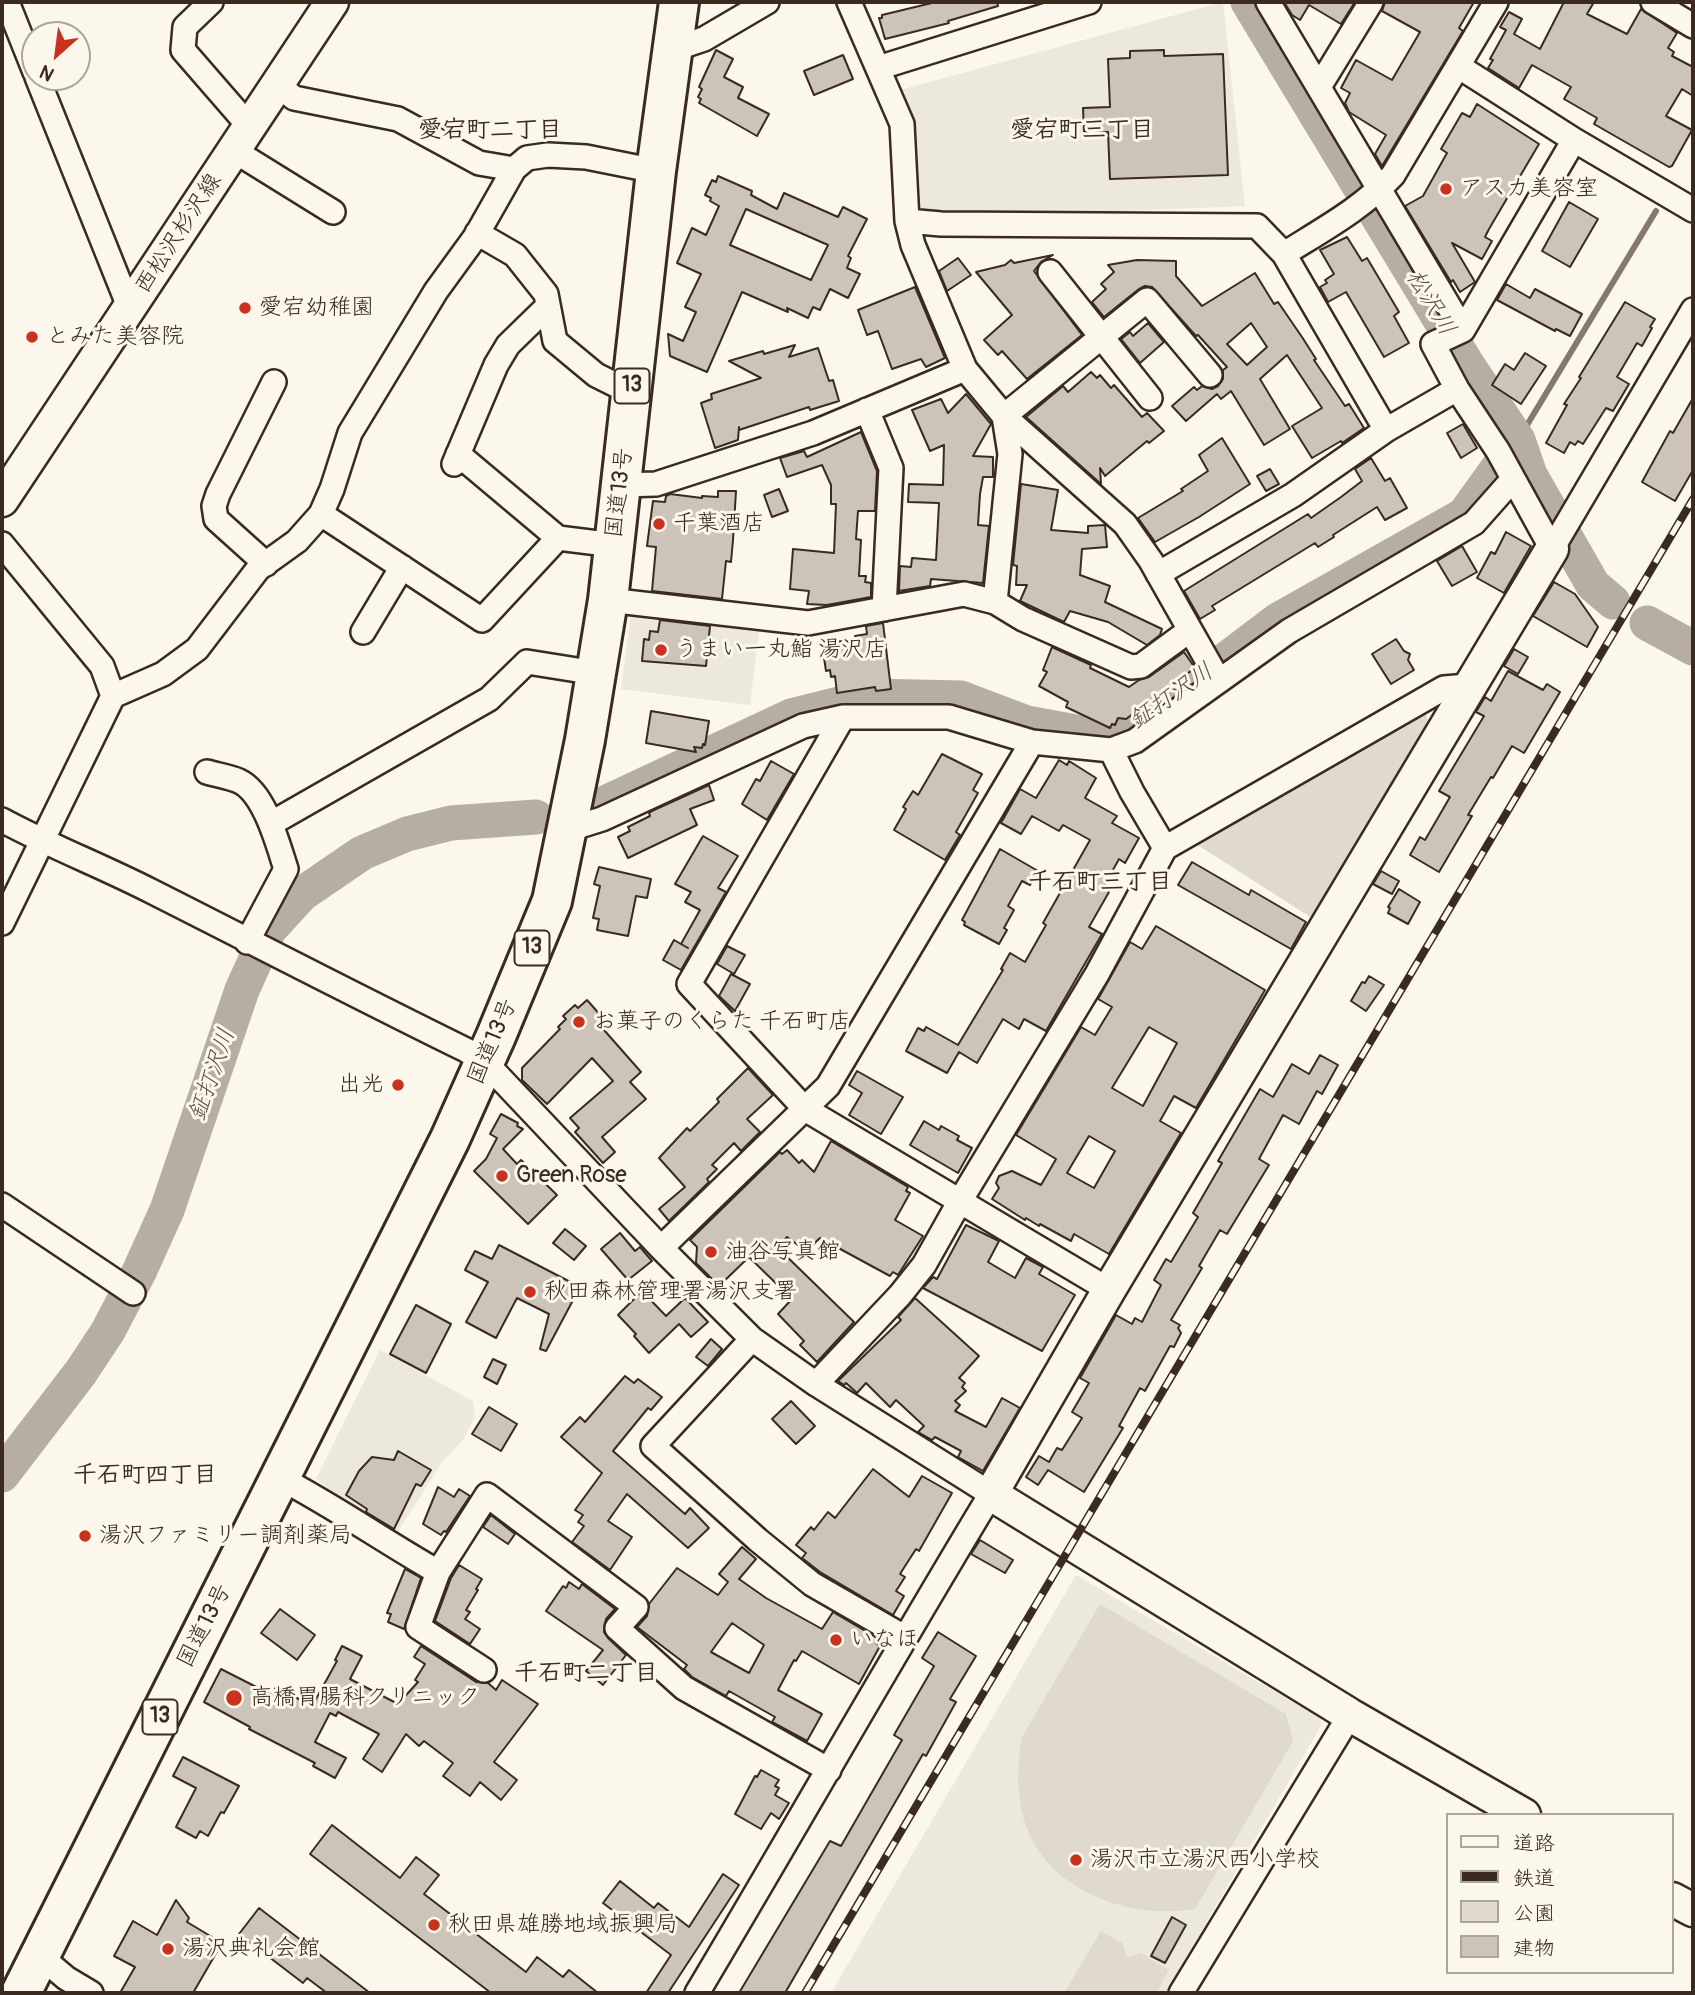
<!DOCTYPE html>
<meta charset="utf-8">
<style>
body{margin:0}
#map{position:relative;width:1695px;height:1995px;overflow:hidden;background:#fbf7ec;font-family:Pangolin,"Klee One",sans-serif}
canvas{display:block}
.frame{position:absolute;inset:0;border:4px solid #3b2a1e;pointer-events:none}
.legend{position:absolute;left:1446px;top:1813px;width:228px;height:161px;box-sizing:border-box;background:#fbf7ec;border:2px solid #aea59a;margin:0;padding:9px 12px;list-style:none;font-size:21px;color:#3b2a1e}
.legend li{display:flex;align-items:center;gap:14px;height:35px}
.legend b{width:35px;border:2px solid #aea59a}
.north{position:absolute;left:21px;top:21px;width:70px;height:70px;box-sizing:border-box;background:#fbf7ec;border:2px solid #aea59a;border-radius:50%;rotate:208deg;font-size:19px;font-weight:700;line-height:28px;text-align:center;color:#3b2a1e}
.north::after{content:'';display:block;margin:auto;width:24px;height:32px;background:#c8321e;clip-path:polygon(50% 0,100% 100%,50% 72%,0 100%)}
</style>
<div id="map">
<canvas width="1695" height="1995"></canvas>
<div class="frame"></div>
<ul class="legend">
<li><b style="height:9px;background:#fbf7ec"></b>道路</li>
<li><b style="height:9px;background:#3b2a1e"></b>鉄道</li>
<li><b style="height:19px;background:#dfd9ce"></b>公園</li>
<li><b style="height:19px;background:#ccc4b9"></b>建物</li>
</ul>
<div class="north">N</div>
</div>
<script>
const ctx = document.querySelector('canvas').getContext('2d');
ctx.lineJoin = 'round';
function paint(path, color) {
  ctx.fillStyle = color;
  ctx.fill(path, 'evenodd');
}
function stroke(path, color, width, dash) {
  ctx.strokeStyle = color;
  ctx.lineWidth = width;
  ctx.lineCap = dash ? 'butt' : 'round';
  ctx.setLineDash(dash || []);
  ctx.stroke(path);
}
function write(font, color, halo, rows, align = 'center') {
  ctx.font = font + ' Pangolin,"Klee One",sans-serif';
  ctx.lineWidth = 6;
  ctx.setLineDash([]);
  ctx.textBaseline = 'middle';
  ctx.strokeStyle = halo;
  ctx.fillStyle = color;
  for (const [text, x, y, turn = 0] of rows) {
    ctx.save();
    ctx.translate(x, y);
    ctx.rotate((+turn || 0) * Math.PI / 180);
    ctx.textAlign = isNaN(turn) ? turn : align;
    if (halo) ctx.strokeText(text, 0, 0);
    ctx.fillText(text, 0, 0);
    ctx.restore();
  }
}
paint(new Path2D(`
 M1223 2 1245 206 931 219 916 204 909 118 900 90Z
 M632 607 760 624 750 705 621 689Z
 M380 1350 473 1401 475 1417 463 1440 443 1461 393 1539 316 1479Z
 M1076 1575 1320 1718 1321 1726 1165 1993H831Z`), '#ede8dd');
paint(new Path2D(`
 M1423 709 1432 729 1315 920 1196 844Z
 M1100 1604 1286 1714 1293 1741 1195 1909C1135 1919 1060 1896 1031 1838 1016 1807 1016 1770 1022 1737Z
 M1101 1931 1122 1943 1127 1958 1141 1953 1169 1970 1156 1993H1064Z`), '#dfd9ce');
stroke(new Path2D(`
 M1518 440 1656 211`), '#85796d', 6);
stroke(new Path2D(`
 M1248 2 1467 364 1518 440 1530 475 1593 585 1613 602
 M1647 623 1693 648
 M607 802 791 716 871 696 961 698 1027 723 1103 737 1135 728 1278 620 1464 515 1518 440
 M2 1475 81 1372 108 1331 139 1272 167 1210 242 990 269 930 302 894 362 853 407 834 451 823 536 817`), '#b6aea2', 35);
const building = new Path2D(`
 M936 2H997L998 6 948 21 949 23 885 39 879 18H882V15Z
 M1284 2H1355L1341 24 1309 5 1300 20 1292 15Z
 M1385 2H1474L1459 28 1463 31 1382 166 1375 154 1386 135 1349 112 1345 103 1350 93 1341 88 1356 60 1392 80 1420 32 1382 11Z
 M1564 2H1594L1587 14 1627 34 1641 9 1677 33 1668 48 1674 52 1672 56 1693 67V96L1682 89 1666 116 1692 130 1672 166 1669 167 1594 124 1597 118 1564 99 1571 87 1532 65 1519 88 1488 68 1493 60 1490 59 1506 30 1500 27 1509 12 1522 19 1514 34 1540 49Z
 M716 50 733 59 724 77 743 87 738 98 769 114 757 136 699 103 701 99 698 97 702 89 699 87Z
 M1164 50V56L1223 54 1228 175 1110 179 1108 132H1084L1083 108 1110 107 1108 59 1130 58V51Z
 M843 55 853 79 814 95 804 71Z
 M1477 104 1539 144 1489 229 1485 237 1492 241 1482 259 1452 243 1475 282 1460 292 1453 280 1451 282 1405 206 1423 196 1447 153 1441 149 1462 113 1470 117Z
 M718 176 752 191 751 195 777 209 784 193 838 217 843 207 867 219 848 256 851 258 847 268 860 274 848 298 830 289 820 310 813 307 808 318 787 308 788 312 742 292 707 372 670 356 668 334 683 341 696 312 685 307 701 274 677 263 692 228 706 235 719 206 710 201 711 198 705 195 712 180 716 182ZM746 209 828 245 811 280 730 245Z
 M1569 202 1598 219 1570 267 1542 251Z
 M1347 237 1362 261 1367 258 1399 312 1394 316 1409 343 1384 357 1346 292 1328 302 1320 287 1327 283 1325 280 1334 274 1320 250Z
 M1053 255 1041 262 1034 271 1082 335 1027 379 1002 351 998 355 984 340 1012 315 976 272 1005 265 1011 260 1014 263Z
 M958 258 971 275 947 291 939 271Z
 M1137 260 1176 261V276L1202 306 1255 273 1274 304 1278 302 1302 337 1316 359 1314 360 1345 406 1349 404 1364 428 1342 443 1341 441 1312 458 1292 426 1322 408 1287 355 1260 379 1290 429 1264 445 1231 391 1221 399 1217 394 1186 421 1172 406 1194 387 1197 390 1202 386 1212 389 1218 386 1223 379V370L1227 367 1198 335 1196 336 1152 287 1145 286 1139 289 1104 317 1092 302 1106 289 1101 284 1114 272 1108 265ZM1251 323 1267 347 1247 365 1227 344Z
 M1506 284 1530 298 1535 289 1582 314 1570 336 1556 329 1555 331 1497 300Z
 M915 287 945 358 926 367 921 359 892 369 878 331 867 335 858 310Z
 M1625 302 1655 319 1650 327 1652 328 1642 346 1637 343 1617 377 1629 384 1613 411 1606 408 1583 444 1578 441 1575 445 1570 442 1564 453 1546 443 1567 405 1564 404 1581 378 1579 377Z
 M1148 323 1164 342 1140 363 1121 339 1130 332 1133 336Z
 M795 345 789 357 818 348 829 381 833 380 839 401 810 410 809 407 739 430V427L738 440 715 448 701 403 712 399 711 394 761 378 729 361 763 351 764 354Z
 M1525 353 1546 366 1521 404 1492 385 1505 364 1514 370Z
 M1091 372 1097 378 1100 375 1111 388 1114 385 1142 417 1147 413 1164 431 1149 443 1147 441 1105 476 1100 468 1101 484 1026 417 1063 386 1068 392Z
 M966 394 991 424 973 456 993 457V477H983L980 494 978 525 989 526 983 583 931 579 930 586 899 591 900 566 911 567 912 558 936 560 939 503 908 502 909 484 943 485 944 445 930 451 912 410 941 399 948 413Z
 M1693 398V470L1675 501 1642 482 1670 431 1673 433Z
 M1463 424 1477 448 1461 458 1447 433Z
 M861 432 877 471 875 511H858L856 539 861 540 859 576H866L865 582 871 583V597L827 605 807 604 809 591 790 589 793 549 834 553 836 504H831V485L822 465 787 477 780 458 804 451 807 457Z
 M1222 438 1250 484 1199 517 1155 542 1138 518 1183 491 1181 489 1208 471 1199 455Z
 M1371 458 1385 481 1390 478 1407 508 1385 520 1377 507 1333 535 1334 537 1318 547 1315 543 1212 606 1215 610 1200 619 1184 591 1308 514 1311 518 1341 497 1362 481 1355 469Z
 M1270 469 1279 484 1266 491 1257 476Z
 M1021 484 1058 490 1051 530 1088 533V526L1105 525 1107 547 1082 549 1080 575 1110 586 1105 602 1162 629 1160 635 1147 645 1108 622 1070 611 1064 622 1020 601 1027 585H1016L1017 566 1013 565Z
 M779 489 788 511 772 517 764 495Z
 M718 491H736L733 540 731 562 726 561 722 599 652 591 656 547 647 546 653 501 665 502 666 496 670 494 702 498V496L718 497Z
 M1506 532 1531 546 1504 593 1477 578 1491 552 1495 554Z
 M1462 546 1477 572 1452 586 1437 561Z
 M1554 582 1575 594 1598 627 1587 647 1533 616Z
 M660 620 710 626 706 666 642 661 644 639 649 640 650 631 658 632Z
 M883 623 891 689 876 691 875 687 837 693 835 676 831 677 830 670 826 671 822 644 856 639 855 636 867 634 866 626Z
 M1396 639 1404 651 1410 654 1408 660 1414 670 1391 684 1372 654Z
 M1052 647 1091 665 1090 668 1129 687 1139 680 1149 677 1184 652 1195 668 1126 719 1118 718 1115 725 1112 724 1110 728 1066 707 1068 702 1039 686 1047 672 1043 670Z
 M1514 649 1528 657 1518 674 1504 666Z
 M1508 671 1543 690 1547 684 1560 692 1524 753 1512 746 1493 778 1491 777 1468 815 1472 816 1439 872 1410 855 1420 837 1425 840 1450 797 1439 791 1484 716 1476 712 1485 697 1491 701Z
 M651 711 709 721 705 745 703 744 702 748 694 747 696 752 646 743Z
 M942 754 982 774 973 790 978 793 956 832 960 835 945 860 894 830 906 809 903 807 913 791 918 795Z
 M1059 760 1067 765 1069 761 1096 778 1085 798 1117 816 1112 823 1139 838 1125 863 1119 859 1103 888 1109 892 1089 927 1102 934 1046 1031 1024 1019 1019 1029 1003 1019 977 1063 959 1052 947 1073 906 1051 918 1028 924 1031 926 1027 958 1045 1003 970 1001 969 1010 953 1025 962 1046 925 1043 923 1090 840 1063 825 1059 831 1032 816 1021 834 1001 823 1020 789 1036 798Z
 M771 761 794 774 767 820 742 804 756 779 760 781Z
 M709 785 714 800 690 809 697 825 628 858 618 837 630 831 628 827 650 816 649 813 654 810Z
 M703 836 738 856 718 888 726 892 681 970 663 960 674 940 688 948 681 944 700 910 685 902 691 892 675 884Z
 M1000 849 1038 871 1030 885 1022 881 1008 906 1014 910 1004 928 1007 930 999 944 964 925 965 922 962 920Z
 M1192 862 1249 895 1251 890 1306 922 1291 949 1178 885Z
 M599 867 651 879 647 898 636 896 628 936 597 930 599 919 593 918 600 886 594 884Z
 M1381 871 1399 881 1392 894 1373 884Z
 M1399 889 1420 902 1408 924 1388 913 1390 908 1388 907Z
 M1156 926 1265 990 1196 1108 1174 1096 1160 1121 1181 1133 1109 1254 1074 1234 1071 1241 1040 1224 1039 1226 1026 1218 1025 1220 992 1199 999 1188 996 1183 999 1176 1012 1171 1041 1185 1056 1159 1016 1135 1081 1027 1095 1035 1112 1007 1098 999 1130 942 1142 949ZM1149 1027 1177 1043 1143 1106 1112 1088ZM1089 1136 1115 1151 1094 1188 1067 1173Z
 M727 946 745 955 734 974 717 964Z
 M731 974 750 984 735 1011 719 996Z
 M1369 976 1384 985 1366 1011 1351 1001 1362 982 1365 983Z
 M587 1000 610 1026 604 1030 641 1072 630 1082 646 1099 602 1137 615 1152 603 1163 575 1132 579 1128 570 1118 613 1081 592 1058 547 1104 522 1080V1068L560 1029 558 1027 566 1019 563 1016 575 1005 578 1008Z
 M1320 1055 1338 1065 1322 1094 1317 1091 1299 1124 1283 1115 1259 1159 1269 1165 1227 1234 1220 1230 1199 1266 1202 1268 1171 1320 1180 1325 1178 1328 1181 1333 1174 1347 1170 1346 1145 1391 1140 1388 1119 1426 1123 1428 1084 1492 1048 1470 1038 1485 1026 1477 1039 1456 1049 1462 1057 1448 1062 1450 1082 1418 1072 1412 1089 1383 1080 1378 1116 1315 1132 1324 1135 1318 1142 1322 1161 1285 1154 1280 1166 1259 1171 1262 1198 1217 1193 1213 1222 1163 1218 1161 1260 1089 1273 1097 1292 1064 1309 1074Z
 M748 1068 773 1095 747 1119 760 1132 741 1151 734 1143 712 1165 717 1169 707 1179 709 1182 669 1221 659 1209 685 1187 659 1158 687 1128 690 1131 719 1102 717 1099Z
 M857 1071 903 1097 881 1134 849 1115 862 1093 849 1085Z
 M501 1114 518 1123 517 1126 523 1129 503 1149 517 1164 521 1160 557 1195 528 1224 474 1171 486 1159 497 1138 490 1134Z
 M924 1121 939 1130 941 1126 959 1136 957 1140 972 1148 958 1173 910 1145Z
 M831 1141 908 1187 906 1191 910 1193 895 1220 923 1236 898 1275 893 1272 890 1276 820 1238 806 1251 787 1237 778 1248 854 1322 817 1362 800 1345 804 1341 778 1314 792 1299 749 1257 719 1286 696 1263 697 1247 690 1240 780 1152 782 1154 787 1150 799 1163 802 1160 814 1172Z
 M966 1225 999 1241 988 1262 1015 1278 1026 1258 1043 1267 1039 1274 1075 1295 1042 1351 923 1288 933 1277 937 1279Z
 M565 1229 586 1246 574 1260 553 1243Z
 M620 1233 635 1251 640 1247 652 1261 628 1280 601 1249Z
 M499 1245 580 1287 546 1351 540 1349 549 1314 517 1298 496 1338 466 1322 488 1282 465 1270 475 1251 492 1259Z
 M642 1291 666 1316 685 1298 708 1322 691 1337 679 1324 649 1353 634 1336 636 1334 618 1315Z
 M915 1298 979 1356 959 1378 965 1383 962 1387 966 1391 955 1401 960 1405 955 1411 986 1427 1002 1398 1020 1408 983 1471 958 1457 961 1451 935 1437 932 1440 918 1432 924 1426 896 1400 890 1407 866 1383 857 1393 846 1383 844 1385 838 1381 901 1320 898 1317Z
 M416 1305 451 1324 426 1373 390 1354Z
 M711 1339 722 1349 708 1366 696 1357Z
 M493 1359 506 1365 497 1384 484 1377Z
 M625 1376 634 1383 638 1379 662 1397 651 1410 648 1408 613 1451 685 1514 690 1508 709 1528 688 1548 627 1494 608 1521 632 1537 610 1570 572 1542 584 1526 578 1522 583 1515 575 1510 602 1473 561 1437 580 1417 585 1422Z
 M791 1401 815 1426 796 1444 772 1419Z
 M489 1407 517 1424 501 1451 472 1434Z
 M398 1451 431 1470 421 1486 416 1484 394 1529 366 1512 367 1509 346 1495 359 1471 372 1457 394 1460Z
 M873 1469 909 1497 922 1476 952 1493 919 1551 916 1549 900 1574 905 1577 896 1591 904 1596 893 1615 820 1572 802 1558 806 1553 796 1545 811 1527 814 1530 828 1512 835 1518Z
 M438 1487 454 1497 459 1489 470 1496 446 1532 444 1531 441 1535 423 1524Z
 M491 1515 515 1534 508 1544 483 1527Z
 M980 1540 1013 1560 1005 1573 971 1554Z
 M742 1547 756 1559 739 1579 766 1598 822 1629 833 1612 879 1639 876 1643 880 1646 859 1684 802 1651 796 1661 794 1660 778 1690 822 1714 807 1741 772 1722 775 1717 729 1691 726 1696 692 1677 684 1669 687 1665 637 1627 647 1616 649 1604 677 1568 718 1595 728 1582 719 1574ZM732 1623 764 1645 749 1673 711 1652Z
 M459 1565 482 1579 476 1589 478 1590 466 1610 470 1612 465 1619 480 1629 470 1644 435 1621 451 1578Z
 M405 1569 421 1578 404 1629 388 1622 391 1614 387 1613Z
 M569 1582 579 1589 582 1584 615 1609 606 1619 604 1632 608 1638 626 1655 603 1685 586 1671 603 1650 546 1611 563 1586 566 1588Z
 M280 1609 315 1635 297 1660 261 1633Z
 M938 1632 976 1656 950 1699 956 1702 926 1756 923 1754 785 1993H739L830 1841 841 1846 902 1740 894 1735 934 1666 922 1658Z
 M342 1646 362 1656 350 1679 398 1704 418 1682 415 1680 425 1664 414 1657 421 1646 476 1682 488 1683 496 1690 502 1680 538 1704 494 1762 517 1780 501 1800 480 1782 470 1796 443 1776 453 1763 424 1741 419 1746 406 1734 382 1772 363 1759 379 1734 338 1712 336 1716 330 1713 315 1742 346 1758 335 1778 313 1766 315 1763 249 1729 250 1727 204 1702 221 1669 272 1695 276 1687 312 1706 337 1661 335 1660Z
 M183 1757 239 1786 224 1813 221 1812 208 1836 200 1831 196 1838 176 1827 196 1788 173 1776Z
 M761 1770 779 1780 775 1786 779 1788 775 1795 789 1803 779 1819 771 1813 761 1829 735 1814 755 1776 757 1777Z
 M332 1825 400 1878 416 1857 439 1875 424 1894 526 1972 537 1957 563 1977 569 1970 598 1993H491L310 1854Z
 M723 1874 739 1885 668 1993H646L671 1955 603 1903 620 1881 654 1908 658 1903 689 1927Z
 M176 1900 189 1918 187 1922 222 1943 193 1993H120L135 1967 114 1956 133 1921 157 1935Z
 M259 1908 370 1993H327L307 1978 303 1983 239 1934Z
 M1172 1917 1186 1925 1165 1963 1151 1956Z`);
paint(building, '#ccc4b9');
stroke(building, '#3b2a1e', 2);
const street = new Path2D(`
 M7 2 35 72
 M211 2 185 27 183 50 249 126
 M1268 2 1463 330 1433 344 1457 389 1498 451 1552 549 1693 310
 M1653 2 1693 26
 M674 49 704 39 767 2
 M1458 66 1574 140 1693 210
 M878 68 1089 2
 M37 77 130 309
 M277 84 294 98 398 119 479 163 514 169
 M1319 87 1371 2
 M233 150 333 212
 M907 221 941 224 1257 226 1284 254
 M477 233 515 255 546 294 555 341 596 375 622 388 632 391
 M1050 272 1150 398
 M1463 330 1574 140
 M1210 375 1147 300 1004 416 1125 524 1151 561 1219 681
 M867 410 891 468 884 609
 M1386 430 1284 254C1322 230 1363 208 1393 175L1496 2
 M458 454 558 538 614 545
 M454 464 496 365 508 345 548 306
 M621 485 656 484 813 433 965 369
 M321 514 482 620 558 538
 M2 544 102 666 113 696 2 923
 M266 564 216 519 214 506 218 494 274 382
 M1158 574 1293 495 1386 430 1457 389
 M608 600 808 623 964 594 995 602 1010 454 1004 416 965 369 913 245 907 221 902 124 849 2
 M995 602 1023 619 1131 667 1141 666 1190 630
 M363 632 402 567
 M113 696 163 674 197 649 258 569 297 541 321 514 332 489 350 433 436 291 476 236 514 169 527 158 548 155 586 157 656 171
 M843 717 689 984 805 1109 1109 1290
 M1111 750 1132 792 1165 848
 M207 772C217 775 230 777 239 781 265 793 278 845 286 869L247 942
 M2 820C50 846 102 866 151 891 256 944 360 998 466 1050L485 1062 661 1248 752 1339 816 1384 991 1494C891 1659 796 1827 697 1993
 M272 823 489 699 527 662 596 673
 M567 830 602 819 803 726 843 717H949L1032 742 1111 750 1135 741 1289 631 1474 523 1513 479
 M2 1205 133 1293
 M661 1248 828 1086 1032 742
 M752 1339 653 1446 758 1540 812 1584 904 1637
 M816 1384 900 1295 924 1265 960 1201 1097 974 1165 848 1444 688 1468 686
 M280 1478C334 1506 385 1542 438 1572L487 1495 636 1607 617 1628 684 1688 829 1770
 M438 1572 418 1627 484 1670
 M40 1956 66 1978 91 1993
 M1181 1993 1350 1715`);
const secondary = new Path2D(`
 M2 500 332 2
 M1524 1815 1350 1715 991 1494 1109 1290 1552 549
 M1672 1899 1693 1910`);
const highway = new Path2D(`
 M21 1993 450 1139 496 1036 552 901 585 740 608 600 656 171 679 2`);
stroke(street, '#3b2a1e', 28);
stroke(secondary, '#3b2a1e', 37);
stroke(highway, '#3b2a1e', 44);
stroke(street, '#fbf7ec', 23);
stroke(secondary, '#fbf7ec', 32);
stroke(highway, '#fbf7ec', 38);
const rail = new Path2D(`
 M805 1993 1693 499`);
stroke(rail, '#3b2a1e', 8);
stroke(rail, '#fbf7ec', 5, [16]);
for (const [x, y, r, color] of [
 [1446,189,7,"#c8321e"],
 [245,308,7,"#c8321e"],
 [32,337,7,"#c8321e"],
 [659,524,7,"#c8321e"],
 [661,650,7,"#c8321e"],
 [579,1022,7,"#c8321e"],
 [398,1085,7,"#c8321e"],
 [502,1176,7,"#c8321e"],
 [711,1252,7,"#c8321e"],
 [530,1292,7,"#c8321e"],
 [85,1536,7,"#c8321e"],
 [836,1640,7,"#c8321e"],
 [234,1698,9,"#c8321e"],
 [1076,1860,7,"#c8321e"],
 [434,1925,7,"#c8321e"],
 [168,1949,7,"#c8321e"]
]) {
  const dot = new Path2D();
  dot.arc(x, y, r, 0, 2 * Math.PI);
  ctx.fillStyle = color;
  ctx.fill(dot);
  stroke(dot, '#fbf7ec', 2.5);
}
for (const [x, y, w] of [
 [632,386,35],
 [532,948,35],
 [160,1717,35]
]) {
  const box = new Path2D();
  box.roundRect(x - w / 2, y - 17.5, w, 35, 5);
  ctx.fillStyle = '#fbf7ec';
  ctx.fill(box);
  stroke(box, '#3b2a1e', 2);
}
write('bold 21px', '#3b2a1e', null, [
 ["13",632,386],
 ["13",532,948],
 ["13",160,1717]
]);
write('23px', '#3b2a1e', '#fbf7ec', [
 ["アスカ美容室",1460,189],
 ["愛宕幼稚園",259,308],
 ["とみた美容院",46,337],
 ["千葉酒店",673,524],
 ["うまい一丸鮨 湯沢店",675,650],
 ["お菓子のくらた 千石町店",593,1022],
 ["出光",384,1085,"right"],
 ["Green Rose",516,1176],
 ["油谷写真館",725,1252],
 ["秋田森林管理署湯沢支署",544,1292],
 ["湯沢ファミリー調剤薬局",99,1536],
 ["いなほ",850,1640],
 ["高橋胃腸科クリニック",250,1698],
 ["湯沢市立湯沢西小学校",1090,1860],
 ["秋田県雄勝地域振興局",448,1925],
 ["湯沢典礼会館",182,1949]
], 'left');
write('23px', '#3b2a1e', '#fbf7ec', [
 ["西松沢杉沢線",179,234,-57],
 ["国道13号",620,493,-83],
 ["国道13号",493,1042,-67],
 ["国道13号",205,1626,-63]
]);
write('bold 24px', '#3b2a1e', '#fbf7ec', [
 ["愛宕町二丁目",490,131],
 ["愛宕町三丁目",1082,131],
 ["千石町三丁目",1100,883],
 ["千石町四丁目",145,1476],
 ["千石町二丁目",586,1674]
]);
write('italic 24px', '#605246', '#fbf7ec', [
 ["松沢川",1430,303,59],
 ["鉦打沢川",1172,697,-35],
 ["鉦打沢川",213,1075,-71]
]);
</script>
